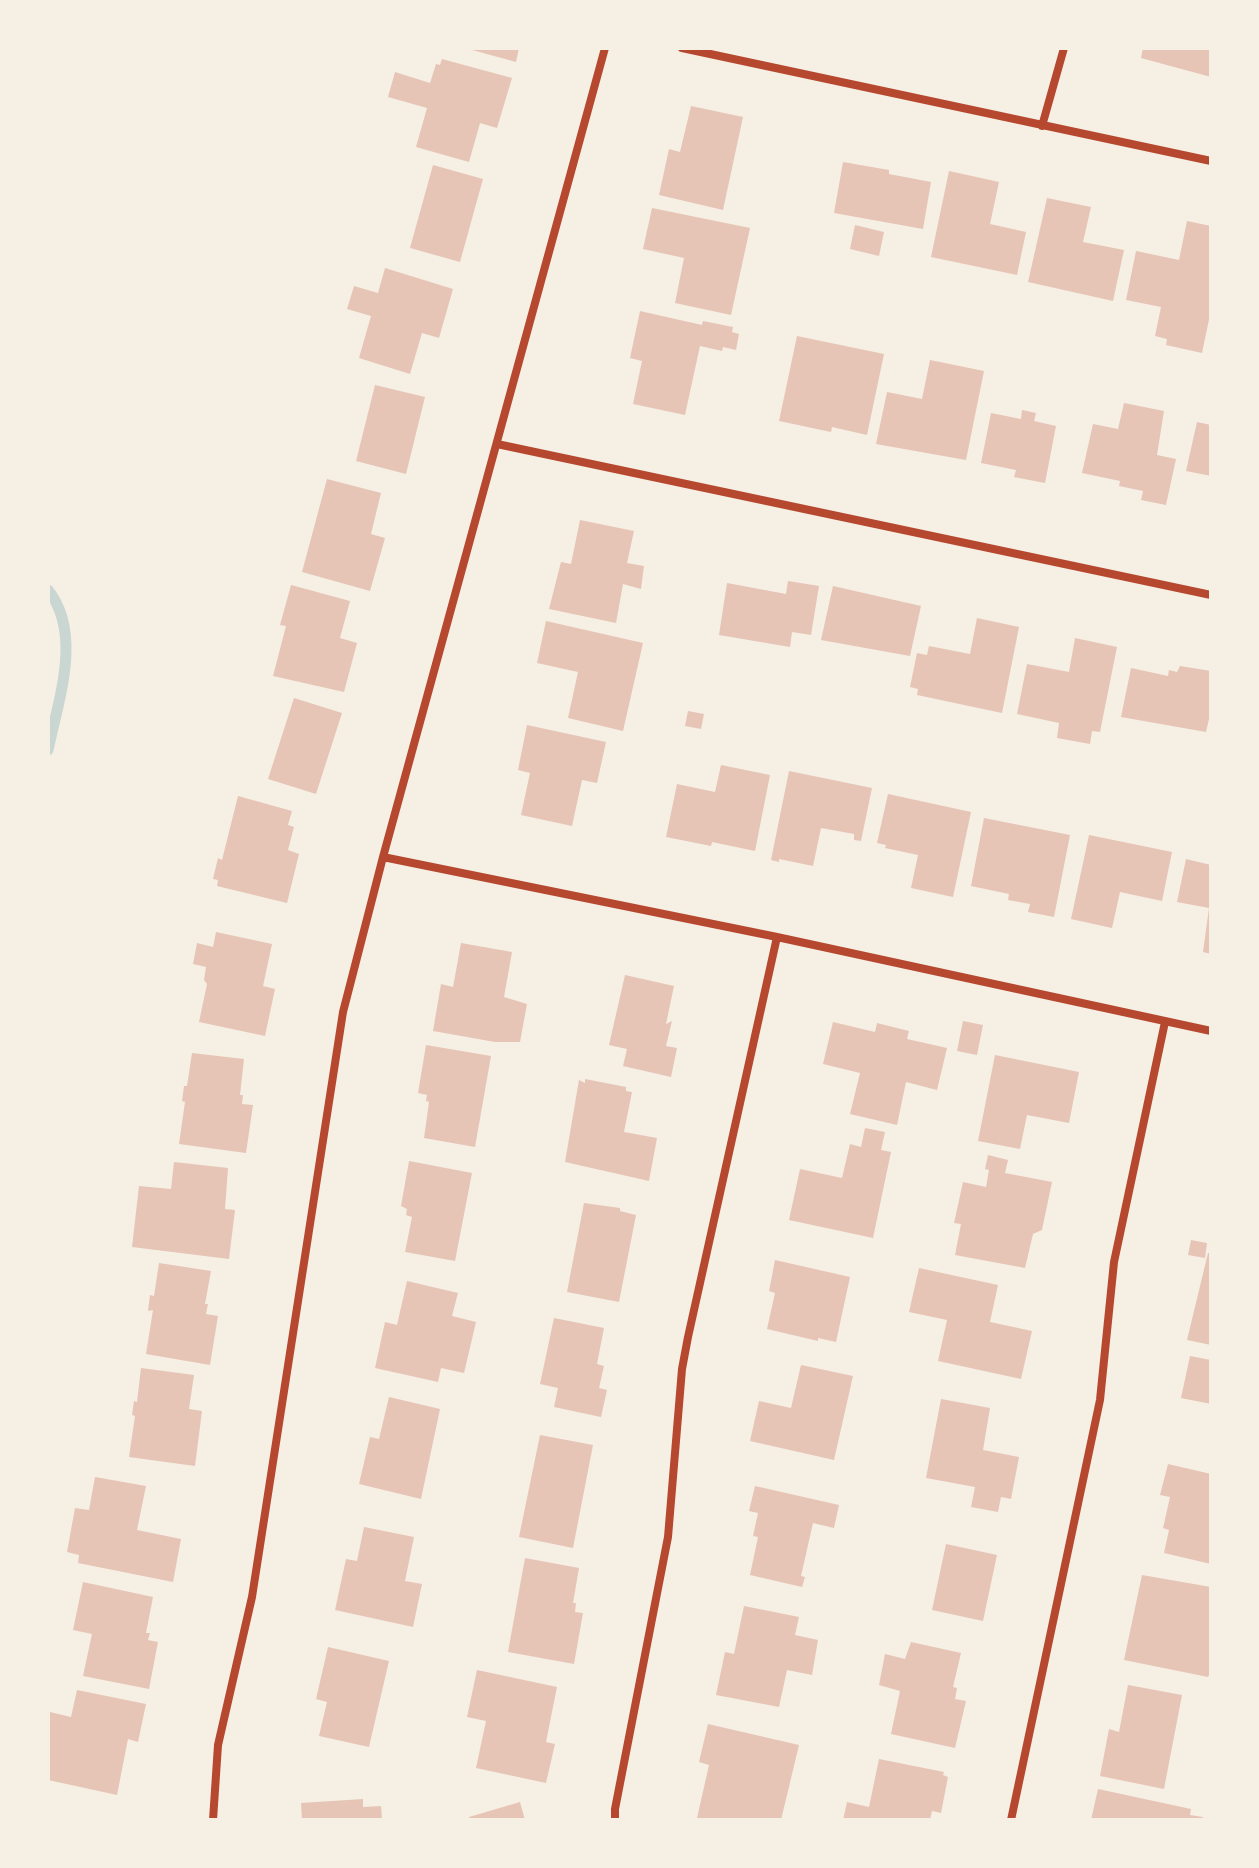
<!DOCTYPE html>
<style>
body{margin:0}
#map{position:relative;width:1259px;height:1868px;overflow:hidden;background:#f6efe4;font-family:Lato,sans-serif}
canvas{display:block}
.frame{position:absolute;inset:0;border:50px solid #f6efe4;pointer-events:none}
</style>
<div id="map">
<canvas width="1259" height="1868"></canvas>
<div class="frame"></div>
</div>
<script>
const ctx = document.querySelector('canvas').getContext('2d');
ctx.lineJoin = 'round';
function stroke(path, color, width, dash) {
  ctx.strokeStyle = color;
  ctx.lineWidth = width;
  ctx.lineCap = dash ? 'butt' : 'round';
  ctx.setLineDash(dash || []);
  ctx.stroke(path);
}
function paint(path, color) {
  ctx.fillStyle = color;
  ctx.fill(path, 'evenodd');
}
stroke(new Path2D(`
 M48 590C83 634 58 701 48 750`), '#c9d6d2', 11);
paint(new Path2D(`
 M465 48H519L516 62Z
 M1143 48H1211V77L1141 58Z
 M442 59 512 78 497 128 480 123 469 162 416 147 427 108 388 97 395 72 430 83 436 64 440 65Z
 M691 106 743 117 723 210 659 195 669 149 680 152Z
 M843 162 889 170V174L931 182 923 229 834 213Z
 M433 165 483 179 460 262 410 248Z
 M949 171 999 182 990 224 1026 232 1017 275 931 257Z
 M1047 198 1091 207 1083 242 1124 250 1113 301 1028 282Z
 M652 208 750 228 731 315 675 303 684 258 643 249Z
 M1187 221 1211 226V310L1202 353 1166 345 1167 339 1155 336 1161 307 1126 300 1136 251 1179 260Z
 M855 225 884 232 879 256 850 249Z
 M385 268 453 289 439 338 422 333 410 374 359 358 371 316 347 309 354 286 378 293Z
 M640 311 702 325 703 321 733 327 732 332 739 334 736 350 723 347 722 351 700 346 685 415 633 404 642 361 630 358Z
 M797 336 884 354 867 435 832 427 831 432 779 421Z
 M930 360 984 371 966 460 876 444 887 392 922 399Z
 M375 385 425 397 406 474 356 461Z
 M1124 403 1164 411 1157 455 1176 459 1166 505 1141 500 1143 491 1119 486 1120 481 1082 473 1093 424 1118 429Z
 M1022 410 1036 413 1034 421 1056 426 1045 483 1014 477 1016 470 981 463 991 413 1021 419Z
 M1197 422 1211 425V476L1186 471Z
 M327 479 381 493 371 534 385 538 370 591 302 572Z
 M580 520 634 531 627 563 644 566 641 589 623 584 616 623 549 609 561 562 571 564Z
 M788 581 819 586 811 635 792 632 790 647 719 635 727 583 786 594Z
 M291 585 350 601 340 638 357 643 344 692 273 676 286 626 280 625Z
 M833 586 921 606 910 656 821 640Z
 M977 618 1019 627 1002 713 917 695 918 689 910 687 917 653 927 655 929 646 970 654Z
 M546 621 643 643 623 731 568 718 578 672 537 663Z
 M1075 638 1117 647 1100 732 1092 731 1090 744 1057 738 1059 723 1017 714 1027 664 1069 672Z
 M1180 666 1211 671V719H1209L1206 732 1121 717 1131 668 1168 676 1169 670 1177 672Z
 M294 698 342 713 316 794 268 779Z
 M688 711 704 714 701 729 685 726Z
 M527 725 606 742 597 783 582 780 572 826 521 815 530 773 518 770Z
 M721 765 770 775 755 851 712 842 711 846 666 837 677 784 715 792Z
 M789 771 872 788 861 841 854 840V834L821 828 813 866 779 859V862L771 860Z
 M888 794 971 812 953 897 911 888 918 855 885 848 886 845 877 843Z
 M238 796 292 811 288 825 294 827 288 850 299 854 287 903 217 886 218 880 213 879 218 858 222 860Z
 M984 818 1070 835 1054 917 1028 912 1030 904 1008 900 1009 894 971 886Z
 M1089 835 1172 852 1162 901 1120 892 1112 928 1071 919Z
 M1186 859 1211 865V954L1203 952 1209 908 1177 902Z
 M216 932 272 944 263 986 275 989 265 1036 199 1022 207 984 204 980 206 967 193 964 197 943 213 947Z
 M461 943 512 952 504 997 527 1004 520 1042H495L433 1031 441 984 453 987Z
 M625 975 674 986 666 1024 672 1021 666 1046 677 1048 671 1077 623 1066 627 1049 609 1045Z
 M963 1021 983 1025 977 1055 957 1051Z
 M833 1022 875 1032 877 1023 909 1031 907 1039 947 1048 937 1090 906 1082 897 1125 850 1114 860 1073 823 1064Z
 M426 1045 491 1056 475 1147 424 1138 429 1102 426 1101 427 1095 418 1093Z
 M192 1053 244 1059 240 1095H243L242 1104 253 1105 246 1153 179 1144 185 1102 182 1101 184 1086H187Z
 M995 1055 1079 1072 1069 1123 1027 1115 1020 1149 978 1141Z
 M585 1079 626 1087V1091L632 1092 624 1132 657 1138 649 1181 565 1162 579 1080 585 1083Z
 M865 1128 885 1132 881 1150 891 1152 873 1238 789 1220 800 1169 842 1178 850 1144 861 1147Z
 M988 1155 1008 1160 1005 1173 1052 1182 1042 1230 1033 1234 1025 1268 955 1255 961 1224 954 1223 963 1182 986 1187 989 1170 985 1169Z
 M409 1161 472 1173 455 1261 405 1252 412 1217 406 1215 407 1209 401 1206Z
 M174 1162 228 1168 225 1209 235 1210 229 1259 132 1247 139 1186 171 1189Z
 M584 1203 620 1208V1211L636 1215 619 1302 567 1292Z
 M1191 1240 1207 1243 1205 1258 1188 1255Z
 M1208 1253H1211V1345L1187 1340Z
 M775 1260 850 1277 836 1342 818 1338V1341L767 1329 775 1293 769 1291Z
 M159 1263 211 1271 205 1304H208L206 1314 218 1316 210 1365 146 1354 153 1310 148 1311 150 1295 154 1296Z
 M919 1268 998 1285 990 1322 1032 1331 1021 1379 938 1361 947 1320 909 1312Z
 M407 1281 458 1293 452 1316 476 1322 464 1373 441 1368 438 1382 375 1368 385 1322 397 1325Z
 M554 1318 604 1328 597 1364 604 1366 599 1388 607 1390 601 1417 554 1407 558 1388 540 1384Z
 M1190 1356 1211 1360V1404L1181 1398Z
 M801 1365 853 1376 834 1460 750 1441 759 1401 791 1408Z
 M141 1368 194 1375 189 1409 202 1411 195 1466 129 1457 135 1416 132 1415 134 1401 137 1402Z
 M389 1397 440 1409 421 1499 359 1484 370 1437 379 1439Z
 M941 1399 990 1408 983 1450 1019 1457 1011 1499 1001 1497 998 1512 971 1507 975 1487 926 1478Z
 M540 1435 593 1445 573 1548 519 1537Z
 M1168 1464 1211 1474V1564L1164 1553 1169 1530 1163 1528 1170 1497 1160 1495Z
 M95 1477 146 1486 137 1530 181 1539 173 1582 78 1563 79 1555 67 1552 75 1508 89 1510Z
 M755 1486 839 1505 834 1528 813 1523 801 1576 805 1577 802 1587 750 1575 758 1537 753 1536 758 1513 749 1511Z
 M364 1527 414 1537 405 1581 422 1584 413 1627 335 1610 346 1559 357 1561Z
 M946 1544 997 1555 983 1621 932 1610Z
 M525 1558 579 1568 573 1603H576L575 1612 583 1613 574 1664 508 1652Z
 M1142 1575 1211 1587V1671L1208 1677 1124 1660Z
 M83 1582 153 1597 146 1633H150L148 1640 158 1642 149 1689 83 1676 92 1634 73 1630Z
 M744 1606 799 1617 795 1635 818 1640 812 1675 787 1670 779 1707 716 1695 725 1652 734 1654Z
 M911 1642 961 1653 953 1687 957 1688 955 1699 966 1701 955 1748 891 1734 900 1691 879 1685 885 1654 905 1659Z
 M328 1647 389 1661 369 1747 319 1736 327 1702 316 1699Z
 M477 1670 557 1687 546 1742 555 1744 546 1783 476 1768 486 1721 467 1717Z
 M1128 1685 1182 1695 1164 1789 1100 1776 1109 1729 1119 1732Z
 M77 1690 146 1704 138 1742 128 1739 117 1795 48 1780 50 1712 71 1717Z
 M708 1724 799 1745 781 1820 697 1818 709 1765 699 1762Z
 M879 1759 944 1772 943 1775 948 1777 941 1813 932 1811 930 1820H843L847 1802 869 1807Z
 M1098 1789 1191 1809 1190 1815 1203 1817 1202 1820H1091Z
 M363 1799V1807L381 1806 382 1820H302L301 1803Z
 M520 1802 525 1820H470L469 1817Z`), '#e6c5b7');
stroke(new Path2D(`
 M682 48 1211 161
 M1042 126 1064 48
 M497 444 1211 595
 M383 857 777 937 1211 1031
 M213 1820 218 1745 252 1597 343 1012 383 857 605 48
 M615 1820V1809L668 1537 682 1369 688 1337 777 937
 M1011 1820 1100 1400 1114 1262 1165 1022`), '#b5482f', 8);
</script>
